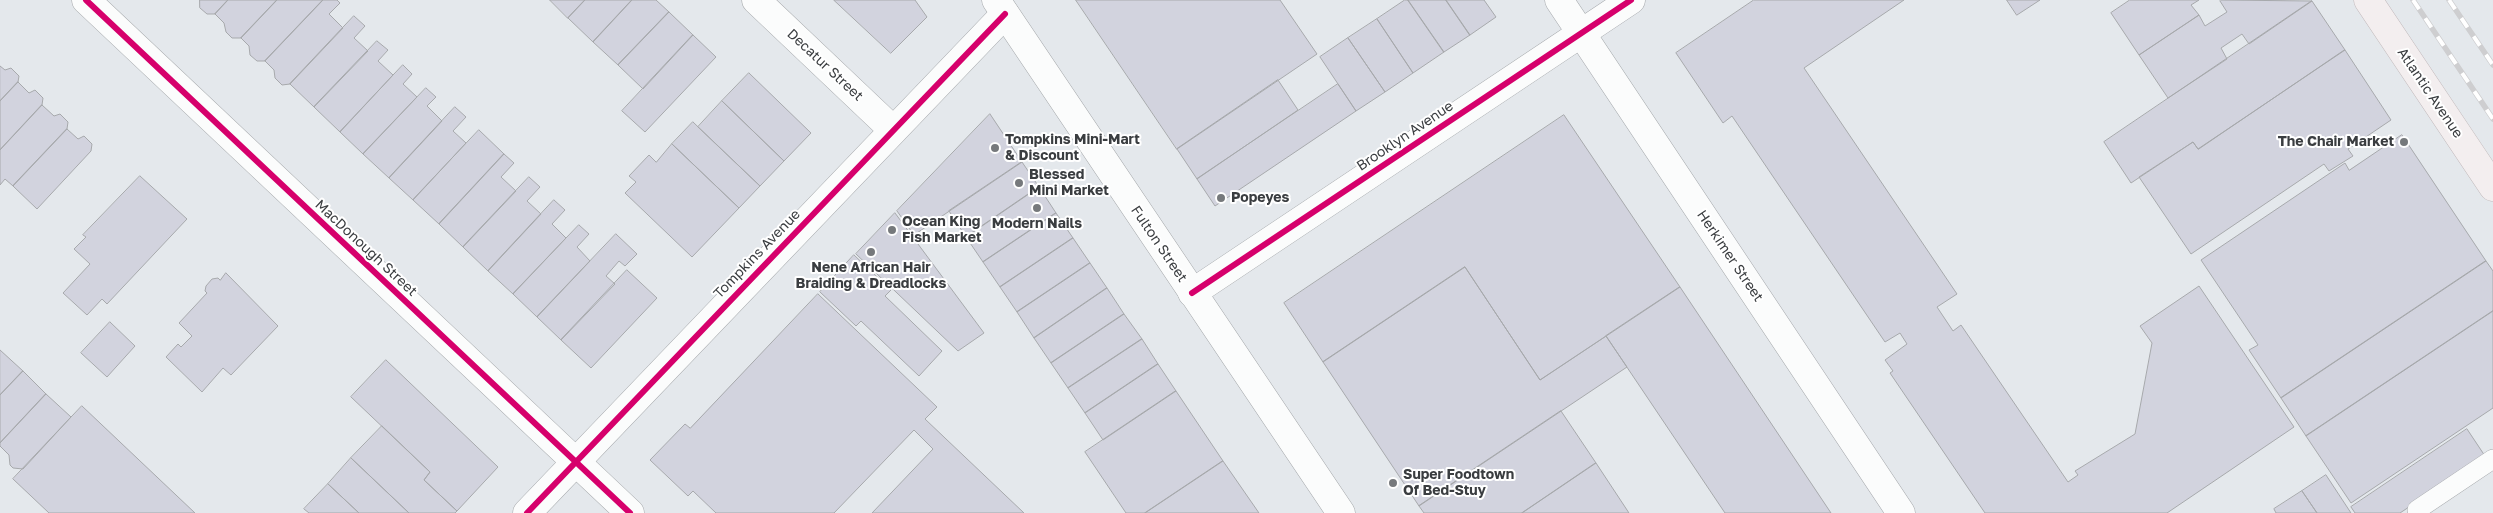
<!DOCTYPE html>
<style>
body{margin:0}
canvas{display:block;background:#e4e8ec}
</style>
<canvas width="2493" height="513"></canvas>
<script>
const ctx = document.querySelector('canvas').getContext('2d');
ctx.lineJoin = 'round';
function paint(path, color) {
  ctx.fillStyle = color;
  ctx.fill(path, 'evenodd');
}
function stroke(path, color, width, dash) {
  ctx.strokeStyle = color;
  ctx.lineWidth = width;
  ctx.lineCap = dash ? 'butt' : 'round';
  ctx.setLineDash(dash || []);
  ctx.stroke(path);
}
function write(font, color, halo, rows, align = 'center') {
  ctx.font = font + ' "Golos Text",sans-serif';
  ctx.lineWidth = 4;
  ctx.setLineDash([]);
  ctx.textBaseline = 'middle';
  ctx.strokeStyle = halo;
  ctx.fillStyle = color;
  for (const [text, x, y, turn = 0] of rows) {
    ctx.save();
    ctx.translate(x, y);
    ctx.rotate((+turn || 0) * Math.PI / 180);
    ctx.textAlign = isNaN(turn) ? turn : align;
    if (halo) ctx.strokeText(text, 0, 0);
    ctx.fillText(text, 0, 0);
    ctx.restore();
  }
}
const building = new Path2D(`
 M200 0H228L215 14H207L200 8Z
 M228 0H277L241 38H232L226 32 224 23 215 14Z
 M277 0H323L265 61H257L250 55 249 46 241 38Z
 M323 0H337L340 3 329 14 343 28 290 84 282 85 275 78 274 70 265 61Z
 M550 0H585L568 18Z
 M585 0H632L593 42 568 18Z
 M632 0H656L669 12 618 65 593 42Z
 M834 0H915L927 17 891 53Z
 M1076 0H1280L1317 54 1177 149Z
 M1405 0H1408L1444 52 1413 73 1377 19Z
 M1408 0H1446L1470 35 1444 52Z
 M1446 0H1484L1496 17 1470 35Z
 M1754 0H1904L1804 68 1957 294 1937 307 1953 331 1961 325 2068 482 2078 475 2075 471 2135 434 2152 343 2140 326 2199 286 2294 427 2167 513H1985L1890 373 1893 371 1885 360 1907 344 1900 333 1885 342 1732 116 1723 123 1676 53Z
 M2007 0H2040L2017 15Z
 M2130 0H2199L2191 5 2199 15 2139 55 2111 13Z
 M2221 0 2312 1 2249 44 2242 34 2221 48 2227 59 2168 98 2139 55 2199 15 2205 26 2227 12 2220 1Z
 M2312 1 2345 50 2198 149 2193 142 2131 183 2104 142Z
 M669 12 693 35 643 89 618 65Z
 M354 16 365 26 354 38 368 51 314 107 290 84Z
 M1377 19 1413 73 1385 92 1348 38Z
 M693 35 716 57 645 132 622 111Z
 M1348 38 1385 92 1356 111 1320 57Z
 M377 41 388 50 378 61 393 75 340 132 314 107Z
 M2345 50 2391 120 2348 149 2353 156 2329 171 2324 164 2191 254 2139 177 2193 142 2198 149Z
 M403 65 412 74 403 84 417 97 363 154 340 132Z
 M0 66 5 70 11 68 19 76 18 82 0 101Z
 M749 73 811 133 784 161 722 101Z
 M1278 80 1298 110 1197 179 1177 149Z
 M18 82 29 93 35 90 43 98 42 105 0 150V101Z
 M1338 84 1356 111 1215 206 1197 179Z
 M426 88 436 97 427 106 442 121 389 178 363 154Z
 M722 101 784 161 760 186 698 127Z
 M42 105 54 116 60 114 68 122 67 129 13 186 5 179 0 185V150Z
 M455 107 466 117 453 131 466 143 413 200 389 178Z
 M990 114 1022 162 914 235 897 211Z
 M1564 115 1680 287 1540 380 1465 267 1323 362 1284 303Z
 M693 122 760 186 739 208 672 144Z
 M67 129 78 139 84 136 92 144 91 151 37 209 13 186Z
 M479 130 504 154 439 224 413 200Z
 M2402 135 2486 261 2281 398 2249 350 2258 345 2201 260 2345 163 2349 170Z
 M672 144 739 208 692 257 625 193 636 182 629 176 649 155 656 162Z
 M504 154 514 163 501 177 516 191 463 247 439 224Z
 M1022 162 1039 187 966 237 949 211Z
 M140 176 187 219 107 304 102 299 87 315 63 293 90 264 74 249 86 237 83 235Z
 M529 177 540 187 527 201 541 214 488 271 463 247Z
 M1039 187 1056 213 983 262 966 237Z
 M554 200 565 210 552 224 566 238 513 294 488 271Z
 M895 213 984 333 958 351 856 254Z
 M1056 213 1073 238 1000 287 983 262Z
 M579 225 589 234 577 247 590 261 537 317 513 294Z
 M616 234 637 254 625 266 619 261 606 276 615 284 561 340 537 317Z
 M1073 238 1090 263 1017 312 1000 287Z
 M854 255 891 290 885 296 942 351 919 376 861 321 856 326 820 292Z
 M2486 261 2493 271V311L2306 436 2281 398Z
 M1090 263 1107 288 1034 338 1017 312Z
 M1465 267 1540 380 1606 336 1627 367 1419 506 1323 362Z
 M627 270 657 298 591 368 561 340Z
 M226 273 278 326 231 375 223 368 202 392 166 357 178 344 181 347 192 336 179 323 207 293 205 291 206 286 212 279 218 278 220 280Z
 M1680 287 1831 513H1725L1606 336Z
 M1107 288 1124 314 1051 363 1034 338Z
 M818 294 937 407 925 419 1024 513H872L933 449 914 430 834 513H716L693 491 688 496 650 460 685 424 690 428Z
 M2493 311V408L2351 503 2306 436Z
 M1124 314 1142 339 1068 388 1051 363Z
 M110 322 135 346 107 377 81 353Z
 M1142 339 1158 364 1085 413 1068 388Z
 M0 350 23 371 0 395Z
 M386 360 498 467 457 511 424 480 430 472 351 397Z
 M1158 364 1176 391 1103 440 1085 413Z
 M23 371 46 394 0 443V395Z
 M1176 391 1223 461 1145 513H1126L1085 452Z
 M46 394 71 417 23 469 13 468 10 465 9 455 0 446V443Z
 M82 406 195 513H49L13 479Z
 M1561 411 1596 463 1522 513H1424L1419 506Z
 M382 426 430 472 424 480 457 511 455 513H409L351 458Z
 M2467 429 2485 456 2400 513H2355L2351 507Z
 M351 458 409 513H359L328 484Z
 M1223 461 1259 513H1145Z
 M1596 463 1629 513H1522Z
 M2326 475 2351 513H2317L2302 491Z
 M328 484 359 513H309L304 509Z
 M2302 491 2317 513H2276L2274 509Z`);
paint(building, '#d2d3de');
stroke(building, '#a7a9ac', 1);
const service = new Path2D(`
 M2417 510 2493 459`);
const minor = new Path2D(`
 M86 0 630 513
 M756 0 893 130
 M1559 0 1901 513
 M527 513 1005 14`);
const tertiary = new Path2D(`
 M1192 293 1631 0`);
const secondary = new Path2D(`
 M996 0 1341 513`);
const primary = new Path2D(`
 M2368 0 2493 187`);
stroke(service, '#a3a6a9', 20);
stroke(minor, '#a3a6a9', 29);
stroke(tertiary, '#a3a6a9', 29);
stroke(secondary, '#a3a6a9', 29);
stroke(primary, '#c0b8ba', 29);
stroke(service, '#fbfcfc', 19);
stroke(minor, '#fbfcfc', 28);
stroke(tertiary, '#fbfcfc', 28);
stroke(secondary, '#fbfcfc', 28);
stroke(primary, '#f3eeef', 28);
const rail = new Path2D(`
 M2413 0 2493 119
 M2449 0 2493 65`);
stroke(rail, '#ceced0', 5.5);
stroke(rail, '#fff', 4, [11]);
stroke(new Path2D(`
 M86 0 630 513
 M1192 293 1631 0
 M527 513 1005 14`), '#d6006c', 6);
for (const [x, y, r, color] of [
 [2404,142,5,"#76797c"],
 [995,148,5,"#76797c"],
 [1019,183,5,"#76797c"],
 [1221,198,5,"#76797c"],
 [1037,208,5,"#76797c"],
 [892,230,5,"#76797c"],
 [871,252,5,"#76797c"],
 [1393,483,5,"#76797c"]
]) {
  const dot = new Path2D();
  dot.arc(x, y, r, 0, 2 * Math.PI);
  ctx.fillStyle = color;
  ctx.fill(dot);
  stroke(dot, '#fff', 2);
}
write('14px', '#3a3d40', '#fff', [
 ["Decatur Street",825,65,43],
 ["Atlantic Avenue",2430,93,56],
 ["Brooklyn Avenue",1405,136,-34],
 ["Fulton Street",1159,244,56],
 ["MacDonough Street",366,248,43],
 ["Tompkins Avenue",757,254,-46],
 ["Herkimer Street",1730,256,56]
]);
write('bold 14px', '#3a3d40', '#fff', [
 ["Tompkins Mini-Mart",1005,140],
 ["& Discount",1005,156],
 ["The Chair Market",2394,142,"right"],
 ["Blessed",1029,175],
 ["Mini Market",1029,191],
 ["Popeyes",1231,198],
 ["Ocean King",902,222],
 ["Fish Market",902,238],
 ["Modern Nails",1037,224,"center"],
 ["Nene African Hair",871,268,"center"],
 ["Braiding & Dreadlocks",871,284,"center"],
 ["Super Foodtown",1403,475],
 ["Of Bed-Stuy",1403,491]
], 'left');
</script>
